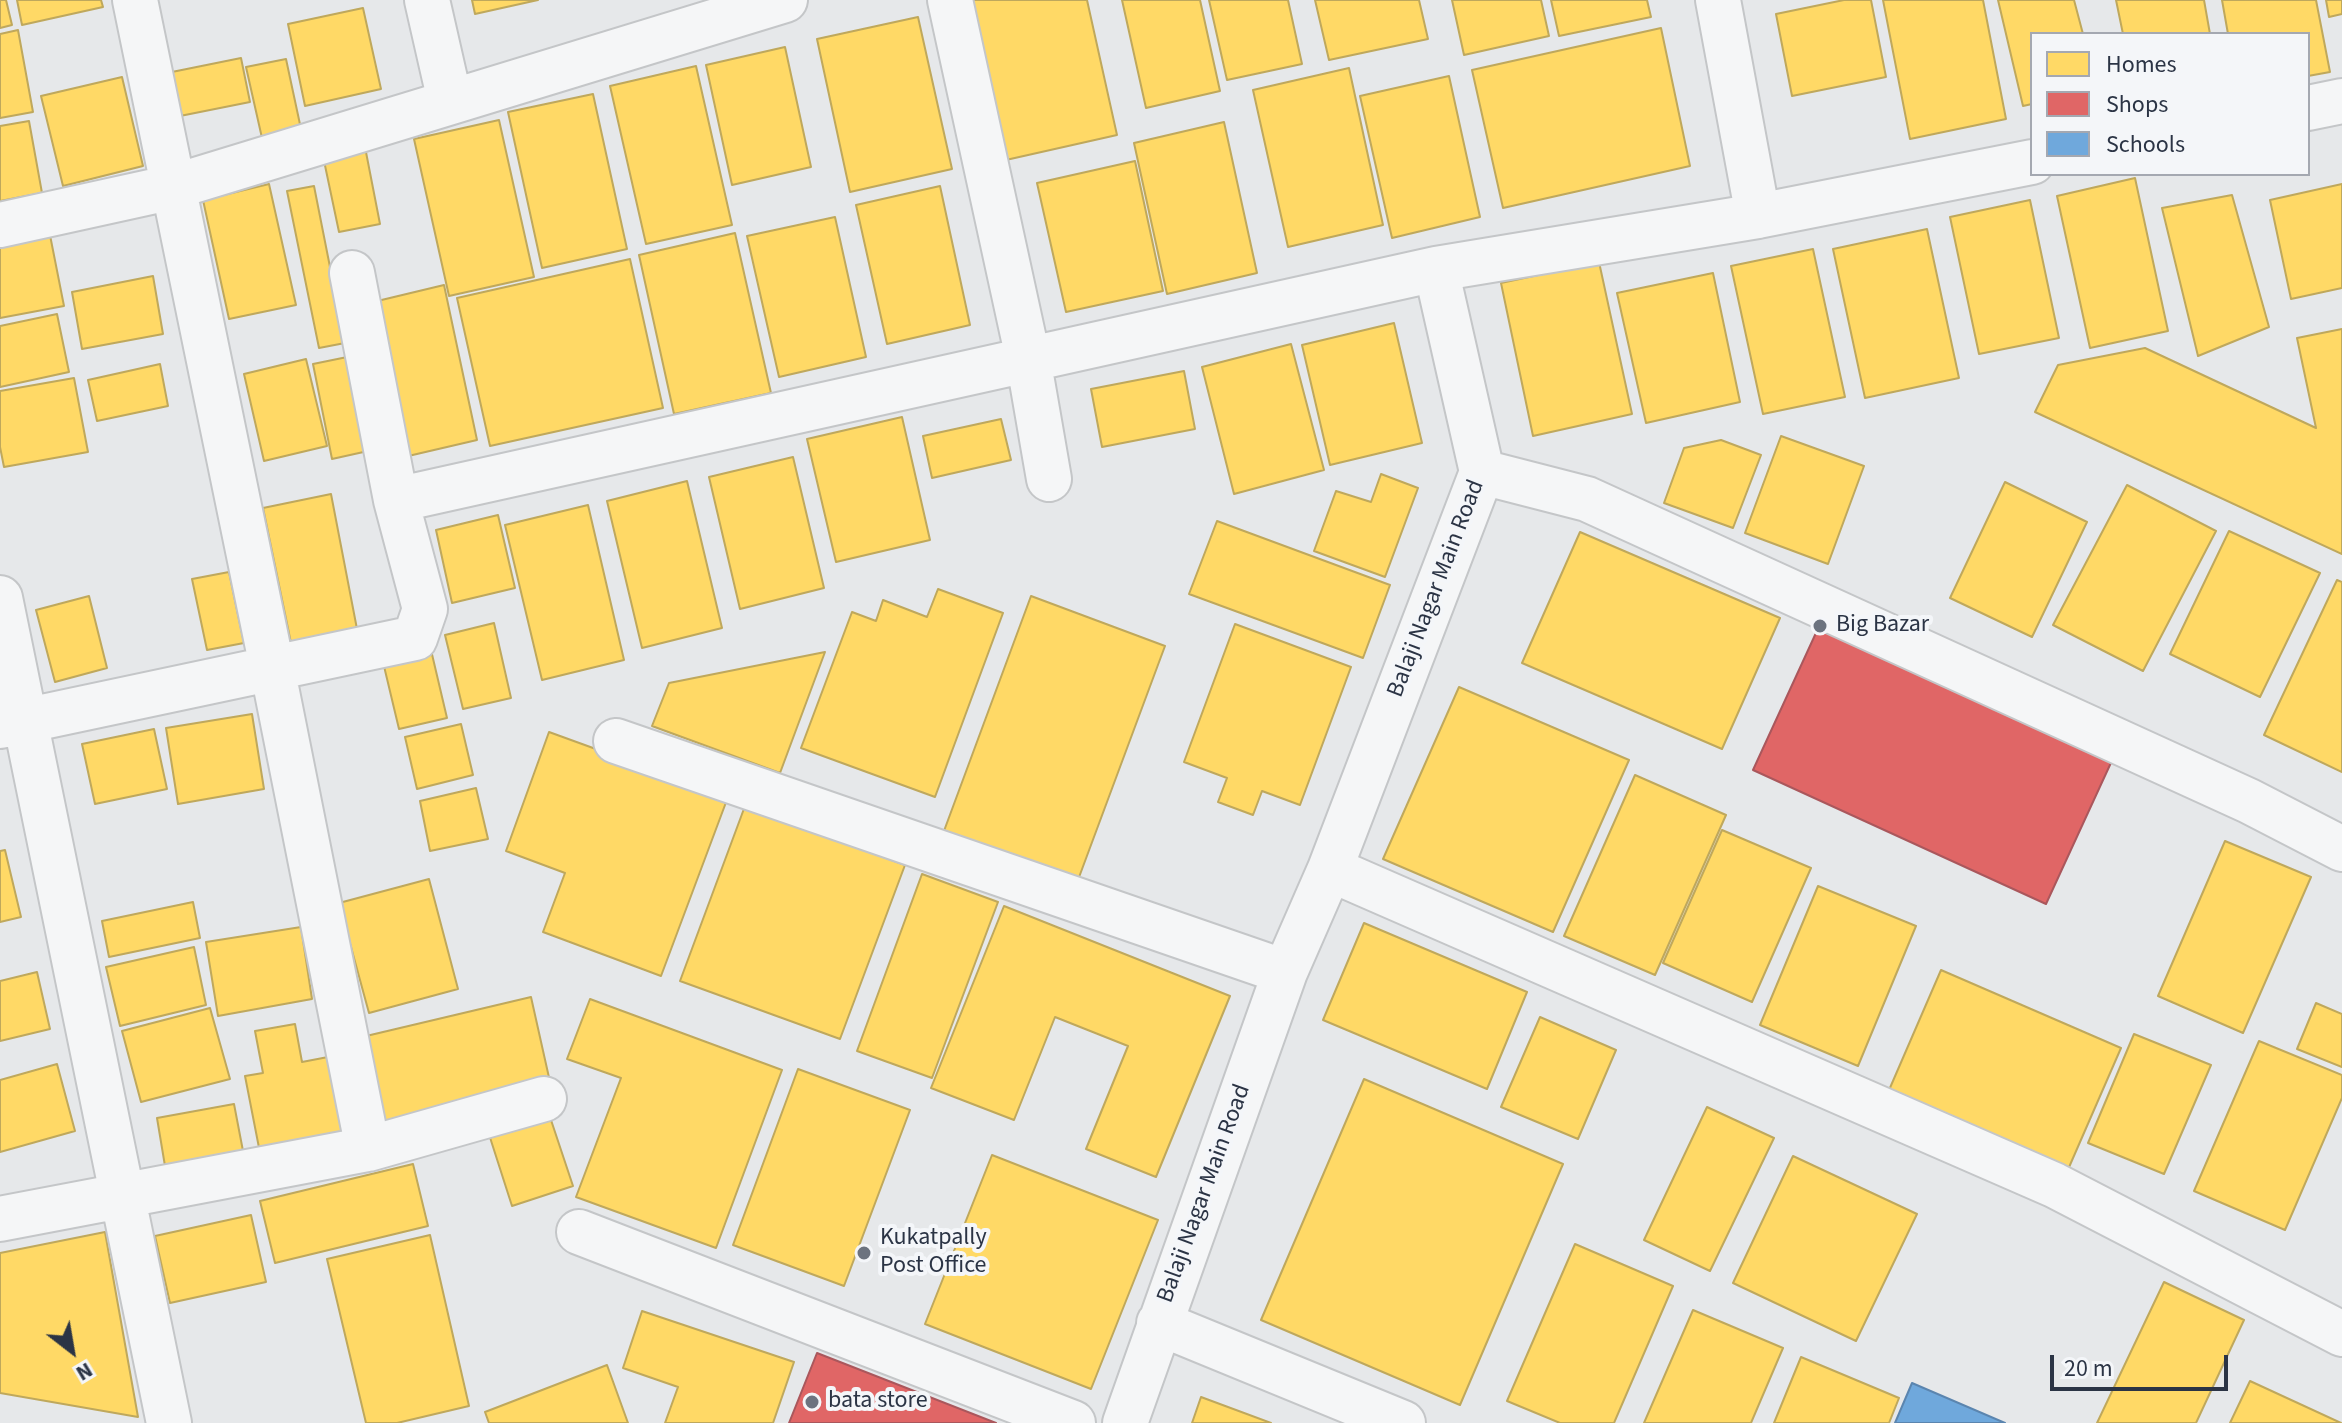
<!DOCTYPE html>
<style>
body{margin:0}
#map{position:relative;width:2342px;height:1423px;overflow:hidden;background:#e6e8ea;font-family:"Source Sans 3",sans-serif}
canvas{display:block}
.legend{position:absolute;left:2030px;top:32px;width:280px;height:144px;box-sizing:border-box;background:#f4f6f9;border:2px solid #a4a8b1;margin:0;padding:10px 14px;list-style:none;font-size:24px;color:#2b3445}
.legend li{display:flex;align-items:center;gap:16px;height:40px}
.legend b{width:40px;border:2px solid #a4a8b1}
.north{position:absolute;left:32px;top:1311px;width:80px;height:80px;-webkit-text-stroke:6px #f4f6f9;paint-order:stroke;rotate:149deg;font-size:22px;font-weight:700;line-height:32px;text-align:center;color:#2b3445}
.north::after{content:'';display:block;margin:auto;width:28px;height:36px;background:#2b3445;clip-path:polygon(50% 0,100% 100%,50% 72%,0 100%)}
.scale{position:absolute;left:2050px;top:1355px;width:178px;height:36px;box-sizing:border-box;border:4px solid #2b3445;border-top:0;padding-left:10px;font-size:24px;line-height:28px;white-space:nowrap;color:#2b3445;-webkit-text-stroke:6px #f4f6f9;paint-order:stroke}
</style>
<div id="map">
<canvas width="2342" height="1423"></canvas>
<ul class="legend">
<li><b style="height:22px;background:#ffd966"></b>Homes</li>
<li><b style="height:22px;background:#e06666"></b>Shops</li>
<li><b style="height:22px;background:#6fa8dc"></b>Schools</li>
</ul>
<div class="north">N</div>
<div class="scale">20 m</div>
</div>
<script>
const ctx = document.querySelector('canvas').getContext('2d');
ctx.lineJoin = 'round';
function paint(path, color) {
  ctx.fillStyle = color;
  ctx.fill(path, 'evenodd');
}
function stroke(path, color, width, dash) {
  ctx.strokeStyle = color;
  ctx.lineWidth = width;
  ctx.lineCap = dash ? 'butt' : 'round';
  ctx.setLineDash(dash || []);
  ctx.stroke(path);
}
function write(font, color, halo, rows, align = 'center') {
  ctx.font = font + ' "Source Sans 3",sans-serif';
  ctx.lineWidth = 8;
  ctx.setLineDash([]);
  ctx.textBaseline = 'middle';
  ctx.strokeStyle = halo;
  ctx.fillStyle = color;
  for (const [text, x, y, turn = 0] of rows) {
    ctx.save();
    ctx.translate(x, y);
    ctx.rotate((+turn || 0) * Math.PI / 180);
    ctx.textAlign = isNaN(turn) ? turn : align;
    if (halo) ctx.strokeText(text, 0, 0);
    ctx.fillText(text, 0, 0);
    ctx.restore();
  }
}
const homes = new Path2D(`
 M0 0H6L12 25 0 28Z
 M17 0H101L103 7 22 25Z
 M472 0H538L475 14Z
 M965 0H1087L1117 135 997 162Z
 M1122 0H1200L1220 91 1146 108Z
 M1209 0H1288L1302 64 1227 80Z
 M1315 0H1419L1428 39 1329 60Z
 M1452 0H1541L1549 36 1464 55Z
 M1551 0H1647L1651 17 1559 36Z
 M1844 0H1871L1886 77 1792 96 1776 14Z
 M1883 0H1983L2006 119 1910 139Z
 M1998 0H2074L2083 34H2032V104L2023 106Z
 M2116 0H2204L2210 34H2123Z
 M2222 0H2316L2330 72 2308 76V34H2228Z
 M2326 0H2342V14L2329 17Z
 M363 8 381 89 305 106 288 24Z
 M918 17 952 169 850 192 817 39Z
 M1661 28 1690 166 1503 208 1472 70Z
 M18 30 33 112 0 118V34Z
 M785 47 811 167 732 185 706 65Z
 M241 58 250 102 170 118 162 74Z
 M286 59 301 129 262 138 246 67Z
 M696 66 732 225 646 244 610 86Z
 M1349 68 1383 225 1288 247 1253 90Z
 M1449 76 1480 217 1392 238 1360 96Z
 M122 77 143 166 63 186 41 96Z
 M593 94 627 249 542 268 508 112Z
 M499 120 534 277 449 296 414 139Z
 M29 121 42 193 0 201V126Z
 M1224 122 1257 273 1167 294 1134 143Z
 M365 147 380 224 339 232 323 156Z
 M1135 161 1163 291 1066 312 1037 183Z
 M2135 178 2168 331 2090 348 2057 196Z
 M269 184 296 305 229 319 203 200Z
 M2342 184V288L2291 299 2270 200Z
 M314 186 345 343 319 348 287 191Z
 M940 186 970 325 887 344 856 205Z
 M2232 195 2269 327 2198 356 2162 208Z
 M2030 200 2059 338 1979 354 1950 217Z
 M835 217 866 357 779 377 747 236Z
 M48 225 64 306 0 318V235Z
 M1927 229 1959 378 1865 398 1833 249Z
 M735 233 771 393 674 414 639 255Z
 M1813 249 1845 397 1763 414 1731 266Z
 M630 259 663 408 490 446 457 298Z
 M1599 262 1632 414 1533 436 1501 283Z
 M1713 273 1740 402 1646 423 1617 293Z
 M153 276 163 334 82 349 72 292Z
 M444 285 477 440 404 457 369 303Z
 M57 314 69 372 0 387V326Z
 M1394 323 1422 443 1330 465 1302 345Z
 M2342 329V554L2035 412 2058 365 2145 348 2316 428 2297 338Z
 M1291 344 1324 470 1234 494 1202 367Z
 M357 355 377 449 332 459 313 364Z
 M306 359 327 446 264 461 244 374Z
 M160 364 168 406 97 421 88 380Z
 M1184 371 1195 429 1102 447 1091 389Z
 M74 378 88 452 4 467 0 447V391Z
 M902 417 930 540 836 562 807 439Z
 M1001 419 1011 460 932 478 923 436Z
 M1781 436 1864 466 1828 564 1745 533Z
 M1721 440 1761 455 1733 528 1664 503 1684 448Z
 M793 457 824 588 740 609 709 477Z
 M1381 474 1418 488 1385 577 1314 551 1336 491 1371 502Z
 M687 481 722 628 642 648 607 501Z
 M2005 482 2087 522 2032 637 1950 598Z
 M2127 485 2216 531 2143 671 2053 625Z
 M331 494 357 629 291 643 263 508Z
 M588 505 624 660 542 680 505 525Z
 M498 515 515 588 452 603 436 530Z
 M1217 521 1390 585 1363 658 1189 594Z
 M2229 531 2320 573 2260 697 2170 654Z
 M1580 532 1780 618 1722 749 1522 663Z
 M229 572 244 643 207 650 192 579Z
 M2337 580 2342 582V772L2264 735Z
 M938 589 1003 613 935 797 801 748 852 612 876 621 883 600 927 617Z
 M89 596 107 668 55 682 36 610Z
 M1031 596 1165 646 1075 888 941 839Z
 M494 623 511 698 463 709 445 635Z
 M1235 624 1351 667 1300 805 1262 791 1253 815 1218 802 1227 778 1184 762Z
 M431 650 447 718 399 729 383 662Z
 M825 652 780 773 652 726 669 683Z
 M1459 687 1629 760 1553 932 1383 859Z
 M252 714 264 789 178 804 166 728Z
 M461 724 473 775 417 789 405 737Z
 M154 729 167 789 95 804 82 744Z
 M549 732 728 797 661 976 543 932 565 873 506 851Z
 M1635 775 1726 815 1655 975 1564 936Z
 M476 788 488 839 430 851 420 801Z
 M745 806 905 865 840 1039 680 981Z
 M1722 830 1811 868 1752 1002 1663 963Z
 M2225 841 2311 877 2243 1033 2158 996Z
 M5 850 21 917 0 922V851Z
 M922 874 998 902 932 1078 857 1051Z
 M429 879 458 989 369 1013 339 903Z
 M1818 886 1916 926 1858 1066 1760 1025Z
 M193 902 200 938 109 957 102 921Z
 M1004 906 1230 996 1156 1177 1086 1149 1128 1046 1055 1017 1014 1120 931 1088Z
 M1364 923 1527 992 1487 1089 1323 1020Z
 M301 927 312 999 218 1016 206 942Z
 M194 947 206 1005 120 1026 106 967Z
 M1941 970 2121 1048 2063 1181 1883 1104Z
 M37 972 50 1029 0 1041V981Z
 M531 997 550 1082 381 1122 362 1037Z
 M590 999 782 1070 716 1248 576 1197 621 1078 567 1059Z
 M2316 1003 2342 1014V1067L2297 1049Z
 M210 1008 230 1079 141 1102 122 1031Z
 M1540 1017 1616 1050 1578 1139 1501 1107Z
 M295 1024 302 1062 328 1057 344 1142 261 1158 245 1076 263 1073 255 1031Z
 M2134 1034 2211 1065 2164 1174 2088 1143Z
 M2259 1041 2342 1075V1098L2285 1230 2194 1191Z
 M57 1064 75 1131 0 1152V1080Z
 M798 1069 910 1110 844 1286 733 1245Z
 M1364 1079 1563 1164 1460 1405 1261 1320Z
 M234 1104 243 1151 165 1166 157 1118Z
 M546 1105 573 1186 512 1206 486 1125Z
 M1707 1107 1774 1138 1710 1271 1644 1240Z
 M992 1155 1158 1220 1091 1389 925 1324Z
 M1793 1156 1917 1214 1856 1341 1733 1283Z
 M413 1164 428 1226 275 1263 260 1201Z
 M251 1215 266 1282 170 1303 155 1236Z
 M105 1232 138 1417 0 1393V1253Z
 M430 1235 469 1406 397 1423H366L327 1259Z
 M1575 1244 1673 1286 1614 1423H1560L1507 1401Z
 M2164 1282 2244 1320 2196 1423H2097Z
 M1693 1310 1783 1348 1751 1423H1644Z
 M642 1311 794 1362 773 1423H665L678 1387 623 1368Z
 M1801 1357 1899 1398 1889 1423H1774Z
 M607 1365 628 1423H489L485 1412Z
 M2250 1381 2341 1423H2230Z
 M1201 1397 1271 1423H1192Z`);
paint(homes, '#ffd966');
stroke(homes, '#bfa85c', 2);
const shops = new Path2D(`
 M1821 622 2115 754 2046 904 1753 770Z
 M817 1353 996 1423H789Z`);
paint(shops, '#e06666');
stroke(shops, '#aa575c', 2);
const schools = new Path2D(`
 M1912 1383 2005 1423H1895Z`);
paint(schools, '#6fa8dc');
stroke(schools, '#5b85af', 2);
const minor = new Path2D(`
 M135 0 272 667 368 1149
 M427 0 450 101
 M950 0 1028 358 1049 479
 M1718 0 1758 216
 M2308 108 2342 101
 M0 225 173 187 785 0
 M1482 472 1587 499 2249 801 2342 849
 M396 500 1436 269 1758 216 2032 162
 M0 598 169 1423
 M0 726 415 638 425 609 396 500 352 273
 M616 741 1285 972
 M1330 869 2054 1185 2342 1334
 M0 1219 368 1149 544 1099
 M579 1232 1073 1423
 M1159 1323 1403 1423
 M1125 1423 1285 972 1330 869 1482 472 1436 269`);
stroke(minor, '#c4c6c8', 48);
stroke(minor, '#f5f6f7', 44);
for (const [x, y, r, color] of [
 [1820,626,8,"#6c737f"],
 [864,1253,8,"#6c737f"],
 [812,1402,8,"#6c737f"]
]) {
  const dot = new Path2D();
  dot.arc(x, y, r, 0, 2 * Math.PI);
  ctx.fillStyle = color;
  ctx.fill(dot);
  stroke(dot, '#f4f6f9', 3);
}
write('24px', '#2b3445', '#f4f6f9', [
 ["Balaji Nagar Main Road",1437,589,-69],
 ["Balaji Nagar Main Road",1205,1194,-70]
]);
write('24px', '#2b3445', '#f4f6f9', [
 ["Big Bazar",1836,626],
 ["Kukatpally",880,1239],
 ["Post Office",880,1267],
 ["bata store",828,1402]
], 'left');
</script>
